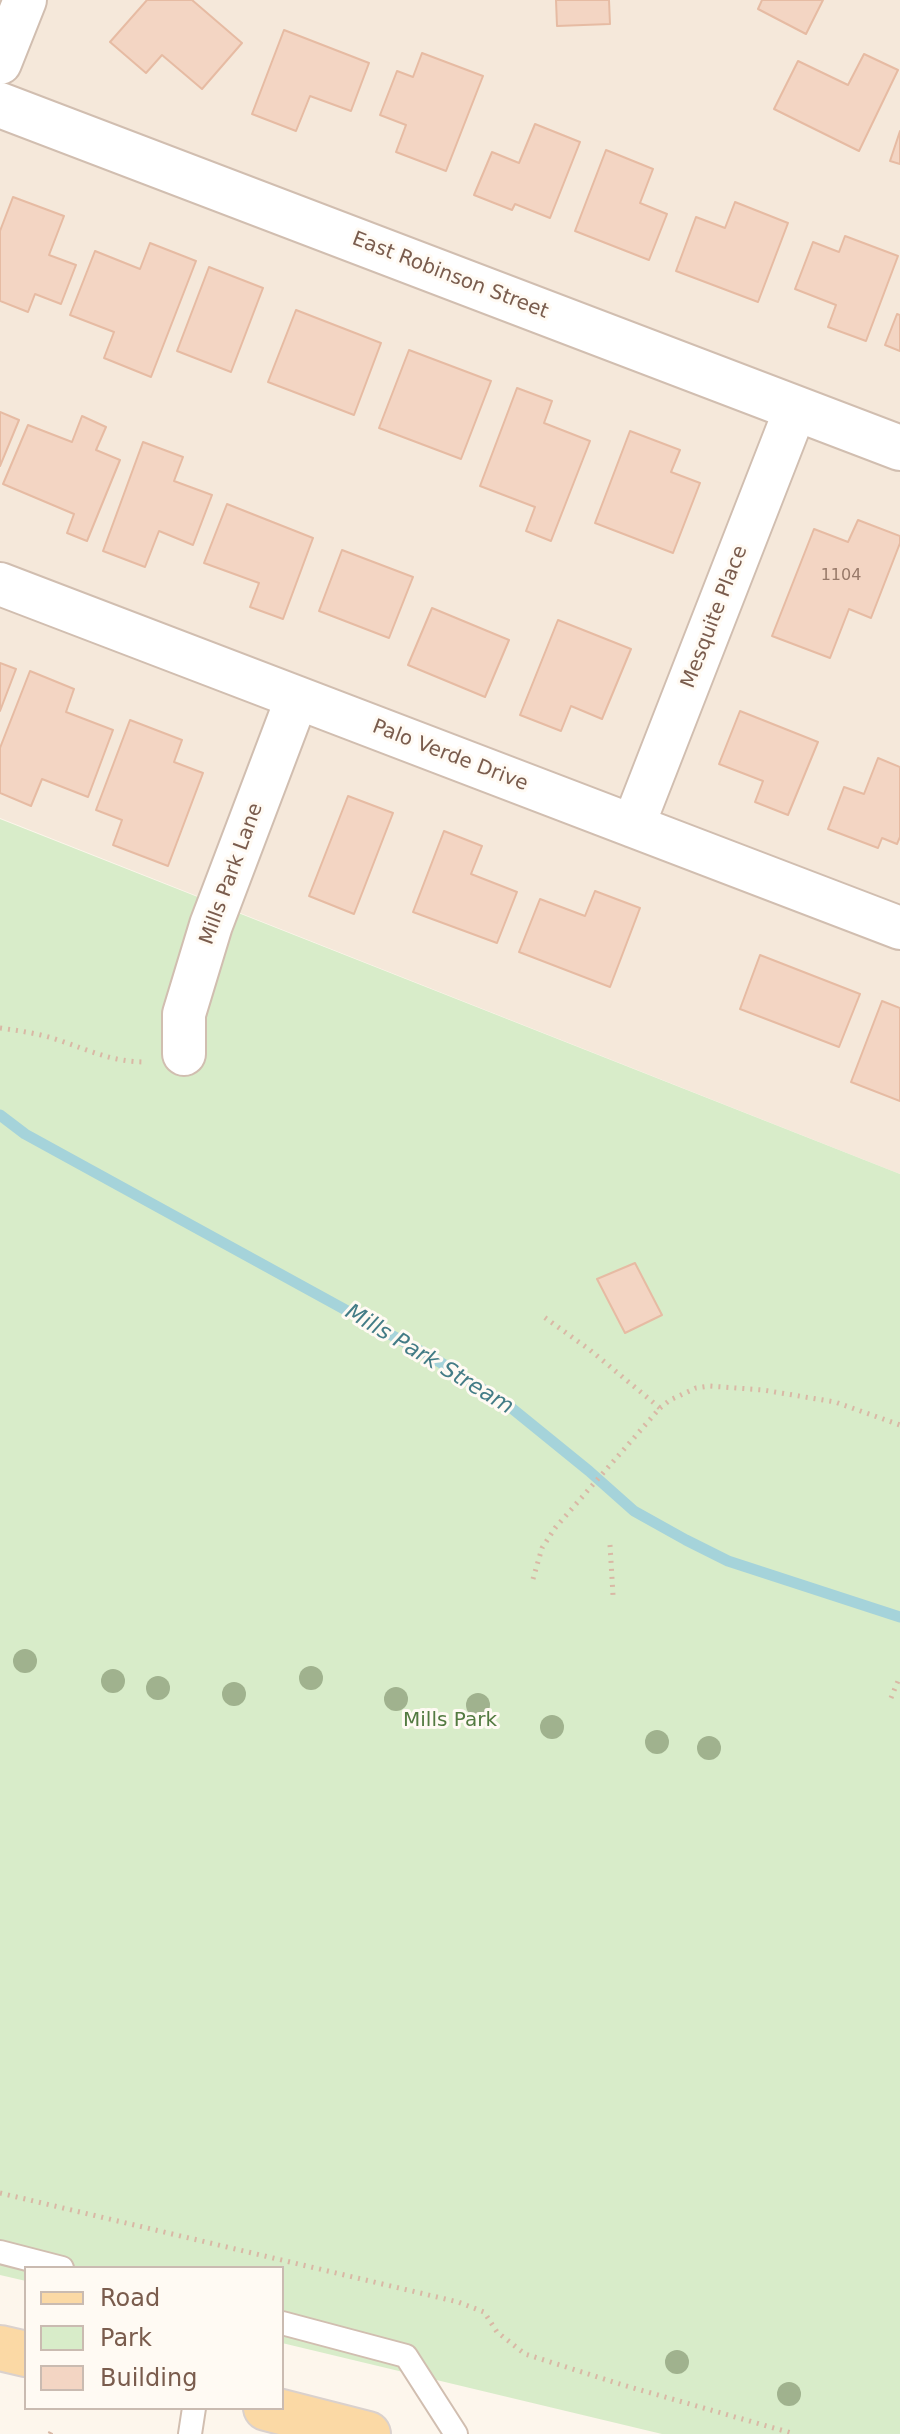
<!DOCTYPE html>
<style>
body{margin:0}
#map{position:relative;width:900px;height:2434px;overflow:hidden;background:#fdf6ec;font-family:"DejaVu Sans",sans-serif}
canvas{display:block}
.legend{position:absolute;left:24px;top:2266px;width:260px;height:144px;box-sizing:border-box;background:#fffaf3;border:2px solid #cabbb1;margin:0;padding:10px 14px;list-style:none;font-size:24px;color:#7a5c4d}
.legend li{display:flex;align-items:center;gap:16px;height:40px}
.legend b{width:40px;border:2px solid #cabbb1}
</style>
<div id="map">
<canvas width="900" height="2434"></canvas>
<ul class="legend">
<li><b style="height:10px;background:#fbd9a5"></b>Road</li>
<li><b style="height:22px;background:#d8ecc9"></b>Park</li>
<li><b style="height:22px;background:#f3d5c3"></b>Building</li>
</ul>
</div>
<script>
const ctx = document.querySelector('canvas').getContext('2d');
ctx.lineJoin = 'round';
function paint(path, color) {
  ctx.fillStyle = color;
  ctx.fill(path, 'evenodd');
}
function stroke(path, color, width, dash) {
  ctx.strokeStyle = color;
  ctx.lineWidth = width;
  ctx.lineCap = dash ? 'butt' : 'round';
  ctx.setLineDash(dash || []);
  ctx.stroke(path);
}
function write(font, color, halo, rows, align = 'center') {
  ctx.font = font + ' "DejaVu Sans",sans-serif';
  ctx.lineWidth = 6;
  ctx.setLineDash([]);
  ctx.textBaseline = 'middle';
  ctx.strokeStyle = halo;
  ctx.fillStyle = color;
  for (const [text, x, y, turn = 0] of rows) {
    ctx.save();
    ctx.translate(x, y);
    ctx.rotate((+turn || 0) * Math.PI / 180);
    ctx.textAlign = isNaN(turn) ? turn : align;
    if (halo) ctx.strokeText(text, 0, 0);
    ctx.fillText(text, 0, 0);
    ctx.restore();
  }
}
paint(new Path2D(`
 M0 0H900V1174L0 818Z`), '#f5e8da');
paint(new Path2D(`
 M0 819 900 1174V2434H662L282 2343V2268H26V2281L0 2275Z`), '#d8ecc9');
stroke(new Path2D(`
 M0 1115 25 1134 435 1359 509 1406 589 1471 634 1511 686 1540 728 1561 900 1617`), '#a5d3da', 11);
const building = new Path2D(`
 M147 0H192L242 43 202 89 162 55 146 73 110 42Z
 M556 0H609L610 24 557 26Z
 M762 0H823L806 34 758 9Z
 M284 30 369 63 351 111 310 96 296 131 252 114Z
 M422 53 483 76 446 171 396 152 406 125 380 115 397 71 413 77Z
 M864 54 898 70 859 151 774 109 798 61 848 85Z
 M535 124 580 142 550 218 515 204 512 210 474 195 492 152 519 163Z
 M900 131V164L890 161Z
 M606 150 653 169 640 203 667 214 649 260 575 231Z
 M13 197 64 216 49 255 76 265 61 304 35 294 28 312 0 301V231Z
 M735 202 788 223 758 302 676 271 696 217 725 228Z
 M845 236 898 256 866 341 828 327 836 305 795 289 813 242 839 252Z
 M150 243 196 261 151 377 104 358 114 332 70 315 95 251 140 269Z
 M209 267 263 288 231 372 177 351Z
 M296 310 381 343 354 415 268 382Z
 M897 314 900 315V351L885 345Z
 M409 350 491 381 461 459 379 428Z
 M517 388 552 401 544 423 590 441 551 541 526 531 535 507 480 486Z
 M0 412 19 420 0 466Z
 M82 416 106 427 96 450 120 460 87 541 67 533 74 514 3 484 28 425 72 442Z
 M630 431 680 450 671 472 700 483 673 553 595 523Z
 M143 442 183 457 174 481 212 495 193 545 159 531 145 567 103 551Z
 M227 504 313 538 283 619 250 607 259 583 204 563Z
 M858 520 900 536V543L871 618 849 609 830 658 772 636 814 529 848 542Z
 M342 550 413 577 389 638 319 611Z
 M432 608 509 640 485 697 408 665Z
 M558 620 631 649 602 719 571 706 561 731 520 715Z
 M0 663 16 669 0 711Z
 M30 671 74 689 66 712 113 730 88 797 42 779 31 806 0 793V748Z
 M740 711 818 742 788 815 755 802 763 781 719 764Z
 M130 720 182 740 174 762 203 773 168 866 113 845 122 820 96 810Z
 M878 758 900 767V837L897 844 882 838 878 848 828 829 844 787 864 794Z
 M348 796 393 813 354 914 309 896Z
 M444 831 482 846 471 874 517 892 497 943 413 912Z
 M595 891 640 908 610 987 519 952 540 899 585 916Z
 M760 955 860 994 839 1047 740 1009Z
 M882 1001 900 1008V1101L851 1082Z
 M635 1263 662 1315 625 1333 597 1279Z`);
paint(building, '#f3d5c3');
stroke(building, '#e6bba3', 2);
const service = new Path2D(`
 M0 2252 62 2268
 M282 2323 406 2356 456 2434
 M190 2434 194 2408`);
const minor = new Path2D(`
 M0 63 25 0
 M0 584 900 928
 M633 826 796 408
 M184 1054V1014L211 925 297 698`);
const tertiary = new Path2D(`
 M0 105 900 448`);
const primary = new Path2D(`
 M0 2348 26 2354
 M266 2408 368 2434`);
stroke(service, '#d1beb0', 26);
stroke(minor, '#d1beb0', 46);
stroke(tertiary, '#d1beb0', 48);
stroke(primary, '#dad1cd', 48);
stroke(new Path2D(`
 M0 1028C21 1031 42 1034 61 1041 91 1051 113 1062 146 1062
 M660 1408 670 1400 696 1388 709 1386 763 1390 835 1402 900 1425
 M610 1545 613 1595
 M533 1579 542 1548 555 1528 660 1408 590 1350 544 1317
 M891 1698 900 1676
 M0 2193 458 2302 484 2312 497 2332 525 2354 623 2385 795 2434
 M50 2434 53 2428`), '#d9b8a5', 5, [2, 6]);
stroke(service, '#fff', 22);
stroke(minor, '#fff', 42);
stroke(tertiary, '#fff', 44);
stroke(primary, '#fbd9a5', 44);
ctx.fillStyle = '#a0b28e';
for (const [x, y] of [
 [25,1661],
 [311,1678],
 [113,1681],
 [158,1688],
 [234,1694],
 [396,1699],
 [478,1705],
 [552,1727],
 [657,1742],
 [709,1748],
 [677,2362],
 [789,2394]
]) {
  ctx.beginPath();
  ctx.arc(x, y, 12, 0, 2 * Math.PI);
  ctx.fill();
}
write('16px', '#987a6a', null, [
 ["1104",841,576]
]);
write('20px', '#7a5c4d', '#fffaf3', [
 ["East Robinson Street",450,276,21],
 ["Mesquite Place",715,617,-69],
 ["Palo Verde Drive",450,756,21],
 ["Mills Park Lane",232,874,-70]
]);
write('20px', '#537a41', '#fffaf3', [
 ["Mills Park",450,1721]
]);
write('italic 22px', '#437c86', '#fffaf3', [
 ["Mills Park Stream",429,1360,31]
]);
</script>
